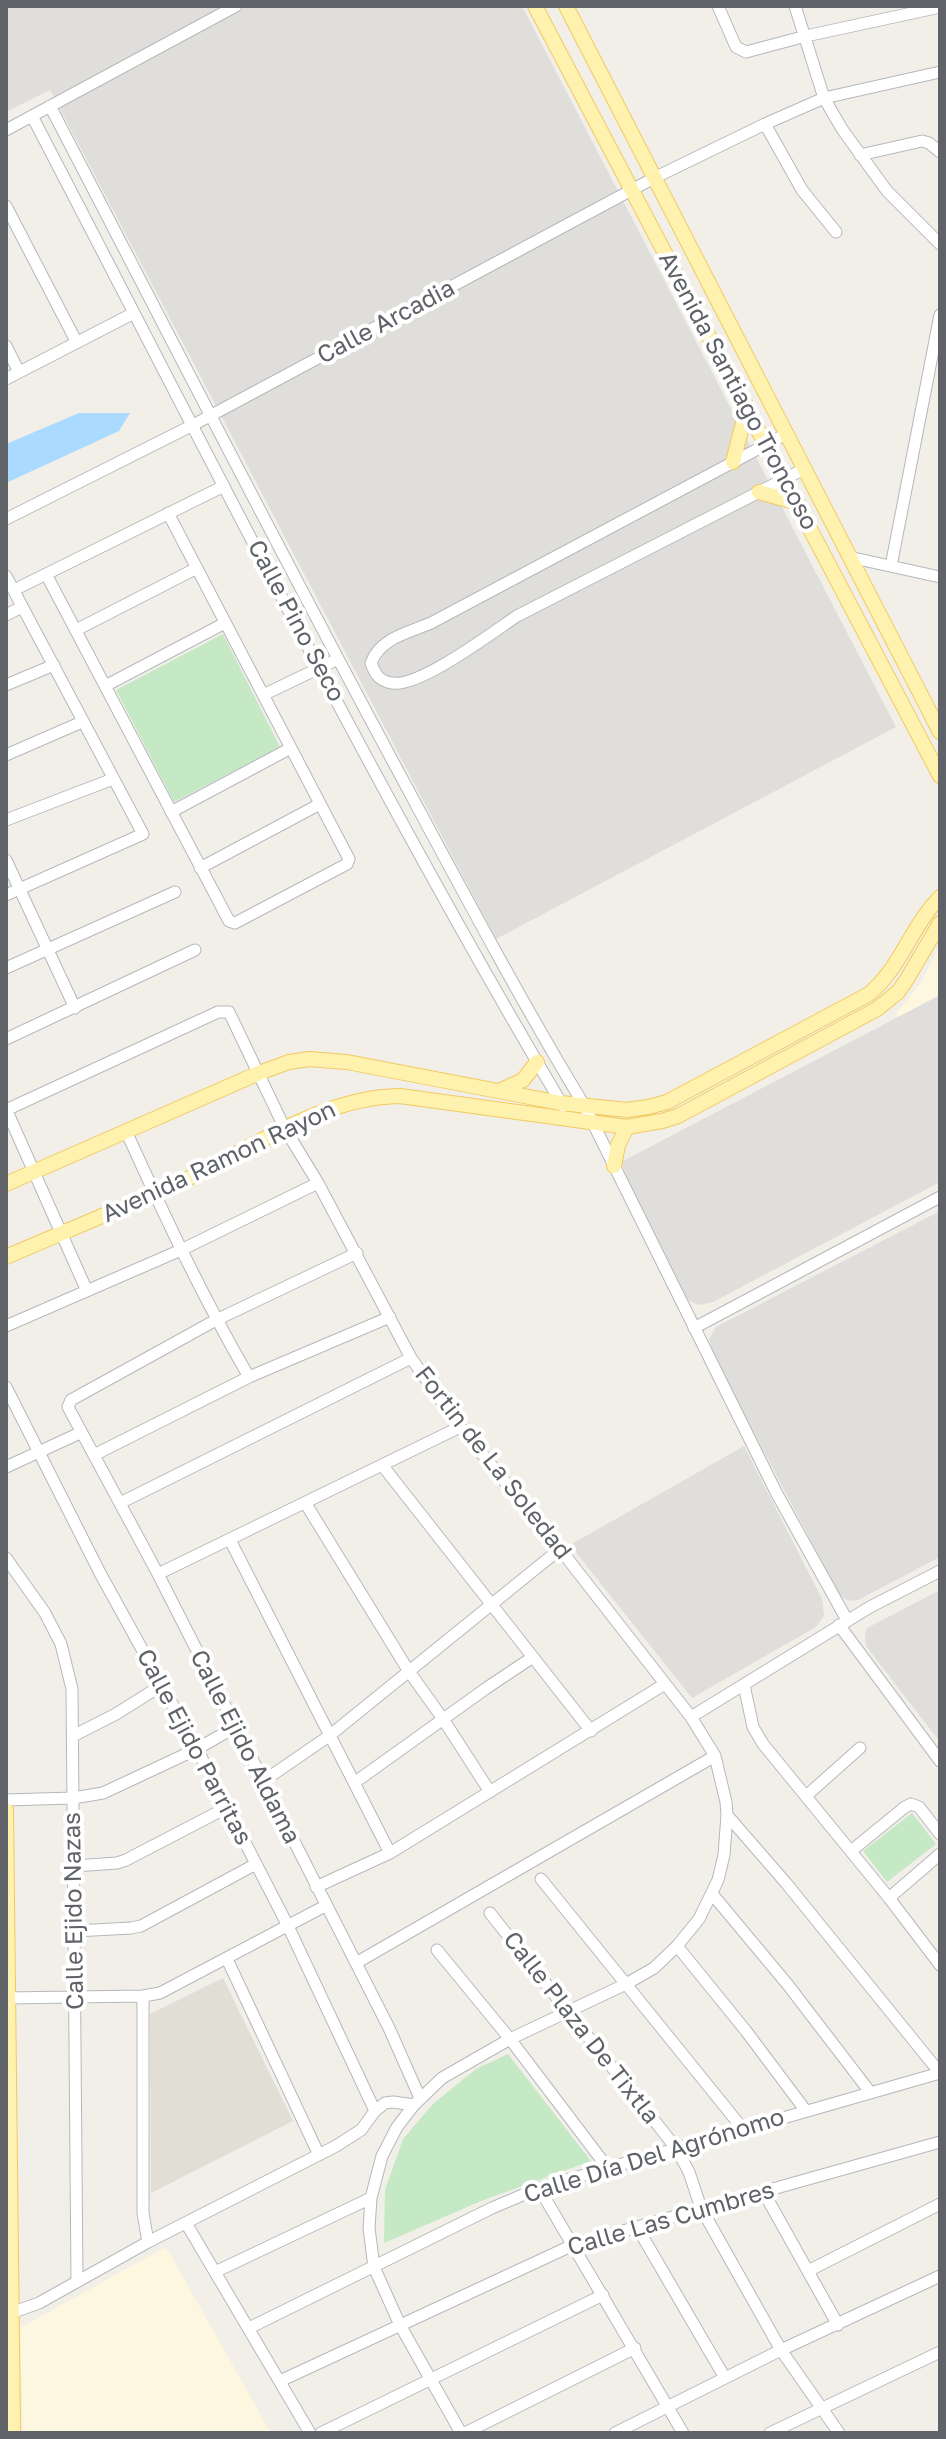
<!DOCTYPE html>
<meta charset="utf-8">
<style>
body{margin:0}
#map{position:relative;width:946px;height:2439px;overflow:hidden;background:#f1efe8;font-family:"Golos Text",sans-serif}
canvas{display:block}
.frame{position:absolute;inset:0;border:8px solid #5f6368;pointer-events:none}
</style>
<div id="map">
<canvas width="946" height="2439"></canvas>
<div class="frame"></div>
</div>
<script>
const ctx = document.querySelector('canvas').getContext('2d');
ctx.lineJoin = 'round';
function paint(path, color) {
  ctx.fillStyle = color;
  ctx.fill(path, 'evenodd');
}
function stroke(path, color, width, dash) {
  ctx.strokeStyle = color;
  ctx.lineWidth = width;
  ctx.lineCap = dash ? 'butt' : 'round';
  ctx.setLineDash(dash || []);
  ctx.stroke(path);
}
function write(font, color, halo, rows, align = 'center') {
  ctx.font = font + ' "Golos Text",sans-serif';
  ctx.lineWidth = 8;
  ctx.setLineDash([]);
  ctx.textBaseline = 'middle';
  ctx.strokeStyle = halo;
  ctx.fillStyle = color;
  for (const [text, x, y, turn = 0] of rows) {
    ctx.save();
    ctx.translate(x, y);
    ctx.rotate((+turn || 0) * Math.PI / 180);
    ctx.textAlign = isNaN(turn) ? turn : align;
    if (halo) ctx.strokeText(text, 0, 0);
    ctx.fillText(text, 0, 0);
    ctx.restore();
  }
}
paint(new Path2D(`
 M940 945V995L898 1017 896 1013 921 983Z
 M166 2247 271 2433H23L20 2328Z`), '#fef7e0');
paint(new Path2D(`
 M6 6H522L896 727 496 939 50 90 6 112Z
 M940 995V1182L713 1302 698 1305 686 1299 638 1204 621 1162Z
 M940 1211V1557L858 1600 849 1601 840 1596 723 1374 713 1353 709 1339 716 1327Z
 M744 1446 822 1599 824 1616 816 1627 692 1698 570 1545Z
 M940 1590V1742L866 1646 865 1636 867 1628Z`), '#e0deda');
paint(new Path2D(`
 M223 1978 293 2121 151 2193 150 2014Z`), '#e1ded6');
paint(new Path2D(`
 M223 634 280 747 174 802 116 690Z
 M912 1813 936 1844 887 1882 863 1851Z
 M508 2054 591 2161 481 2201 384 2243 385 2190 403 2139 433 2104 476 2069Z`), '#c5e8c5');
paint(new Path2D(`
 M79 413H130L119 431 6 483V444Z`), '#aadaff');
const minor = new Path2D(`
 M718 6 736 47 746 52 806 36 940 7
 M795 6 824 98 842 129 887 191 940 244
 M50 106C163 323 274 541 390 756 453 873 515 991 584 1105L777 1494 847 1620
 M32 116C205 448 372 784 563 1106
 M765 124 802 190 836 232
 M6 130 236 6
 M860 155 922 141 929 143 940 152
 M6 206 76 341
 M6 346 19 372
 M6 379 134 313
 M786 434 431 623C408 633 380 638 371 663 375 674 379 681 392 683 419 688 493 632 517 616L804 469
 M6 519 193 425 654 178 765 124 824 98 940 72
 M849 557 940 577
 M891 566 940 315
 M46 574 229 921 235 923 347 864 349 859 168 513
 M6 576 143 834 6 895
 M20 587 224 486
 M6 615 22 607
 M76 630 197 568
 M6 685 54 665
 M105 686 225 623
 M263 695 338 659
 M6 755 82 722
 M171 812 291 748
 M6 820 113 779
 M6 860 75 1008
 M200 868 320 804
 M6 968 175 892
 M6 1039 195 950
 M6 1109 87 1291
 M6 1110 218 1012H229L285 1129 318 1183 411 1358 460 1427 560 1549 691 1717 715 1756 726 1802 727 1815 724 1855 718 1880 699 1919 677 1946 654 1968 626 1984 510 2039 442 2078 414 2105 397 2127 382 2156 371 2198 369 2228 374 2267 400 2325 461 2433
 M126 1131C164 1215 203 1298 249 1377
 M357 1253 216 1320 71 1400 68 1407 158 1574 356 1963 389 2028 420 2098
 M6 1326 181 1250 318 1183
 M694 1328 940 1197
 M6 1387 100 1573 197 1749 288 1926 375 2111
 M94 1455 249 1377 390 1317
 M382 1465 591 1731
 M6 1467 80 1433
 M120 1503 411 1358
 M306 1504 408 1670 443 1719 490 1792
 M230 1540 390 1853
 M6 1558 45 1613 61 1644 72 1689 77 2282
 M158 1574 460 1427
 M839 1625 940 1761
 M744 1685 753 1727 763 1744 889 1898 940 1965
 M691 1717 870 1607 940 1571
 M73 1736 116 1714 162 1685
 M262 1782 329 1736 560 1549
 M354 1783 488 1687 533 1657
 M806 1796 860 1748
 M6 1800 73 1798 103 1793 197 1749 235 1727
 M727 1815 786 1883 940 2073
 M851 1851 905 1807 911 1804 919 1807 940 1834
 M74 1866 117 1863 126 1860 226 1808
 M541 1879 743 2129
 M316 1887 390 1853 665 1684
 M713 1895 788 1985 870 2092
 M889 1898 940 1854
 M490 1913 676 2148 689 2172 701 2208 781 2350 839 2433
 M75 1931 131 1928 141 1926 256 1864
 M677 1946 746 2031 806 2111
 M437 1950 510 2039 607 2167
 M227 1959 319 2155
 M356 1963 715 1756
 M143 1996V2213L148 2242
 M6 1998 143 1996 160 1993 325 1906
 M539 2188 683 2433
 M763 2191 838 2325
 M186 2223 310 2433
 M637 2227 725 2378
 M808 2271 940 2204
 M215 2272 371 2198
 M11 2313 39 2303 148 2242 336 2146 361 2130 375 2111 385 2103 393 2102 414 2105
 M249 2328 492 2208 539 2188 940 2073
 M280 2381 573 2245 940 2142
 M321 2433 603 2295
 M465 2433 635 2348
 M615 2433 781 2350 940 2276
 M770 2433 940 2352`);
const major = new Path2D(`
 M535 6 940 776
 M566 6 940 732
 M733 462 744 419 746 405
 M759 492 798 503
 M499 1091 523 1080 537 1062
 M614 1166 618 1145 627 1127
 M6 1184 259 1073 289 1062 309 1059 347 1062 561 1103 627 1110 648 1107 667 1102 869 994C902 966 910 928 940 897
 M6 1257C68 1230 130 1205 191 1177 258 1145 324 1097 400 1096L627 1127 662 1121 678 1116 877 1009 898 992 907 979 940 923
 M6 1810 13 2433`);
stroke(minor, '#b5b8bc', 13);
stroke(major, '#f2c960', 16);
stroke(minor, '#fff', 11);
stroke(major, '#fff2af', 14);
write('24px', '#5f6368', '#fff', [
 ["Calle Arcadia",386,322,-28],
 ["Avenida Santiago Troncoso",738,391,62],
 ["Calle Pino Seco",296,621,62],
 ["Avenida Ramon Rayon",219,1162,-25],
 ["Fortin de La Soledad",493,1463,52],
 ["Calle Ejido Parritas",194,1747,62],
 ["Calle Ejido Aldama",245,1747,63],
 ["Calle Ejido Nazas",74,1911,-91],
 ["Calle Plaza De Tixtla",581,2028,52],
 ["Calle Día Del Agrónomo",654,2156,-17],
 ["Calle Las Cumbres",671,2219,-16]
]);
</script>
